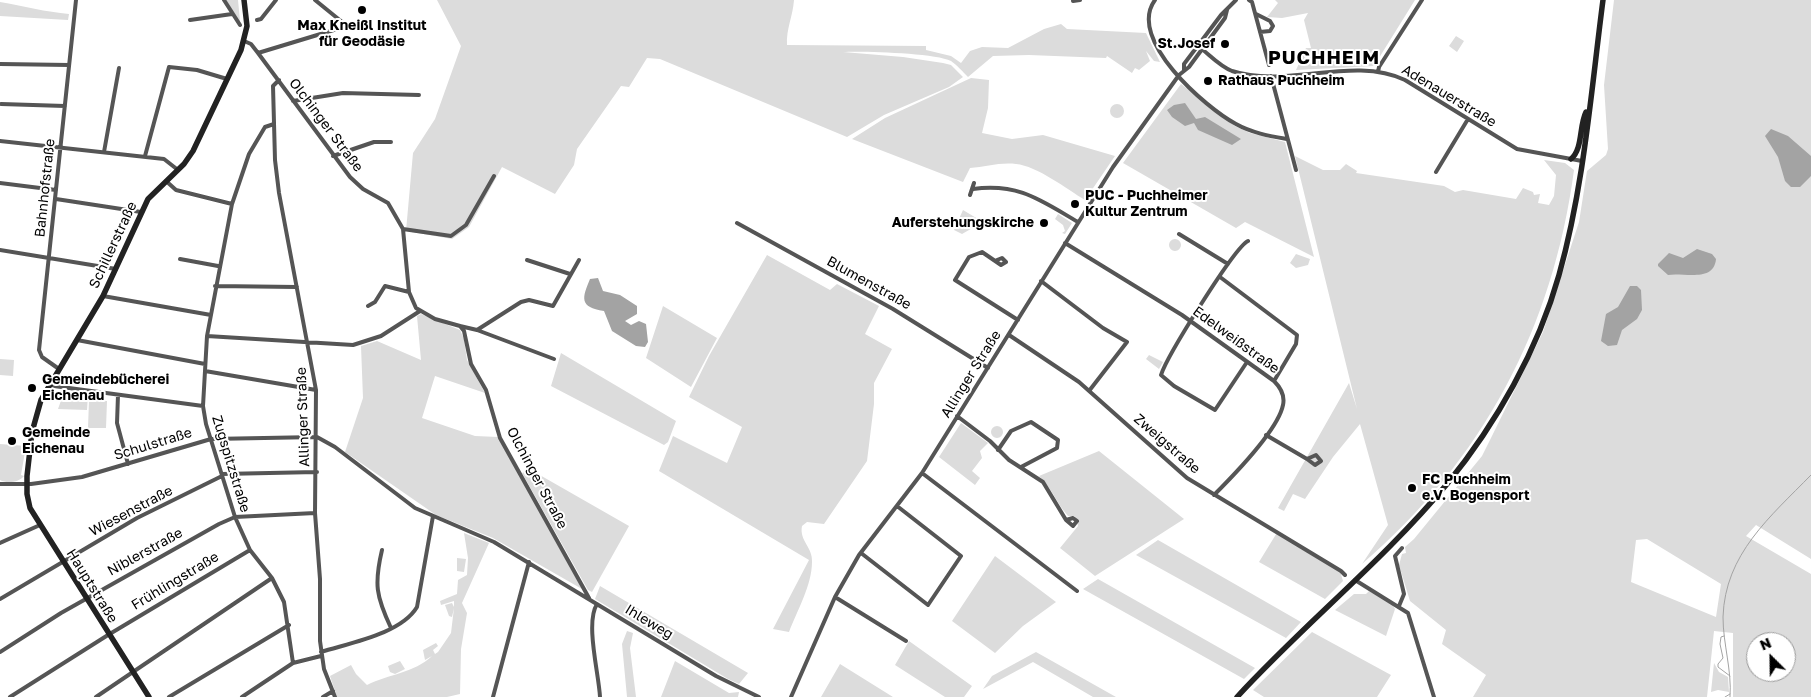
<!DOCTYPE html>
<meta charset="utf-8">
<style>
body{margin:0}
#map{position:relative;width:1811px;height:697px;overflow:hidden;background:#fff;font-family:"Golos Text",sans-serif}
canvas{display:block}
.north{position:absolute;left:1746px;top:632px;width:50px;height:50px;box-sizing:border-box;background:#fff;border:1px solid #999;border-radius:50%;rotate:337deg;font-size:14px;font-weight:700;line-height:20px;text-align:center;color:#000}
.north::after{content:'';display:block;margin:auto;width:18px;height:22px;background:#000;clip-path:polygon(50% 0,100% 100%,50% 72%,0 100%)}
</style>
<div id="map">
<canvas width="1811" height="697"></canvas>
<div class="north">N</div>
</div>
<script>
const ctx = document.querySelector('canvas').getContext('2d');
ctx.lineJoin = 'round';
function paint(path, color) {
  ctx.fillStyle = color;
  ctx.fill(path, 'evenodd');
}
function stroke(path, color, width, dash) {
  ctx.strokeStyle = color;
  ctx.lineWidth = width;
  ctx.lineCap = dash ? 'butt' : 'round';
  ctx.setLineDash(dash || []);
  ctx.stroke(path);
}
function write(font, color, halo, rows, align = 'center') {
  ctx.font = font + ' "Golos Text",sans-serif';
  ctx.lineWidth = 4;
  ctx.setLineDash([]);
  ctx.textBaseline = 'middle';
  ctx.strokeStyle = halo;
  ctx.fillStyle = color;
  for (const [text, x, y, turn = 0] of rows) {
    ctx.save();
    ctx.translate(x, y);
    ctx.rotate((+turn || 0) * Math.PI / 180);
    ctx.textAlign = isNaN(turn) ? turn : align;
    if (halo) ctx.strokeText(text, 0, 0);
    ctx.fillText(text, 0, 0);
    ctx.restore();
  }
}
paint(new Path2D(`
 M226 0H238L240 21H239Z
 M437 0H794C793 16 786 29 787 45L926 46V50L951 56 961 63 970 51 982 47 1008 48 1044 29 1061 24 1067 29 1146 33 1160 62 1154 61 1146 51 1150 61 1139 70 1135 68 1132 73 1107 56 1106 58 1029 55 993 56 968 77C963 72 957 65 951 61 935 53 863 51 843 52L903 57 943 63 951 65 963 77 949 87 884 115 847 137 660 59 647 58 629 87 621 86 577 149 574 165 555 194 502 167 469 227 452 239 406 231 413 153 435 119 461 46Z
 M1275 0H1415L1374 66 1296 70 1306 48H1311L1304 20 1308 13 1282 18 1267 17 1278 3Z
 M1614 0H1811V559L1756 525 1746 536 1811 574V697H1733V633L1714 631 1707 697H1473L1486 675 1442 644 1446 630 1410 601 1399 565 1402 554 1406 553 1405 547 1414 539 1482 456 1490 440 1543 332 1579 222 1587 171 1606 155 1608 149 1604 85ZM1647 539 1721 584 1716 617 1631 582 1636 540ZM1756 642H1786V672H1756Z
 M0 2C23 6 46 12 69 14L68 20 0 16Z
 M1456 36 1464 41 1457 52 1449 46Z
 M971 78 989 80 988 108 982 133 1012 139 1043 135 1115 156 1085 200C1067 189 1037 166 1016 164 1000 162 985 167 970 168L963 182 852 139 885 118Z
 M1181 84 1235 126 1250 133 1285 142 1314 257 1245 222 1236 228 1123 163Z
 M1110 111a7 7 0 1 1 14 0a7 7 0 1 1-14 0Z
 M1295 156 1323 170H1340L1346 164 1357 171 1356 173 1444 186 1455 192 1463 190 1516 199 1523 188 1533 192 1534 195 1540 194 1538 203 1549 205 1554 196 1556 175 1544 160 1565 163 1574 170C1553 328 1483 460 1362 564L1388 525 1360 424 1333 457 1305 499 1293 494 1284 511 1278 508 1349 383 1357 409Z
 M963 210 983 222 962 234 954 230Z
 M1058 214 1072 223 1065 234 1062 233 1065 231 1063 225 1055 219Z
 M1169 245a6 6 0 1 1 12 0a6 6 0 1 1-12 0Z
 M1296 254 1310 259 1308 265 1296 268 1290 263Z
 M767 255 830 290 837 284 879 306 865 334 892 349 874 383V404L867 461 824 524 807 522 802 526C799 541 813 547 812 562 812 585 797 611 789 632L773 629 809 560 659 471 673 436 727 463 742 427 689 397 709 356Z
 M663 306 717 338 691 387 646 358Z
 M421 314 460 330 464 339 467 360 485 393 435 376 422 418 475 436 498 437 582 589 493 538 436 515 345 452 363 398 361 346 377 341 421 360 417 316Z
 M561 353 676 421 668 442 664 445 551 386Z
 M1149 355 1163 362 1159 369 1146 359Z
 M0 359 14 360 13 376 0 375Z
 M64 392 88 395 87 410 58 409Z
 M89 400 107 401 106 428H88Z
 M961 423 988 443 980 451 982 458 972 471 980 478 975 485 939 457Z
 M991 432a6 6 0 1 1 12 0a6 6 0 1 1-12 0Z
 M0 444 26 446 21 475 24 476C20 482 7 484 0 480Z
 M1099 451 1184 519 1095 576 1060 548 1078 526 1075 516H1068C1057 504 1052 488 1039 476Z
 M531 470 629 526 592 592 588 590 522 473Z
 M1278 531 1340 571 1343 581 1325 599 1259 562Z
 M464 533 489 543 462 603 467 613 461 649 460 694 447 697H337L330 676 351 665 356 674 367 685C389 674 414 673 432 656L425 660 423 650 436 643 438 646 433 650 435 654 438 652 451 633 454 608 452 617 449 616 445 605 452 603 454 607V601L441 605 440 601 457 594 458 580 467 575 468 558Z
 M1158 540 1301 622 1286 638 1136 555Z
 M995 556 1056 602 1023 626 995 653 952 621Z
 M457 558 466 559 464 572 457 571Z
 M1098 579 1255 668 1244 679 1083 589Z
 M600 586 748 673 739 684 728 679 595 599Z
 M1369 591 1392 604 1395 609 1386 636 1335 610 1354 594H1366Z
 M627 631 633 633 630 648 636 697H627L622 644Z
 M1312 632 1391 675 1377 697H1264L1253 690Z
 M909 641 972 686 964 697H945L895 665Z
 M1036 652 1116 697H1093L1033 662 983 689 992 676Z
 M400 661 405 669 395 674 390 672 388 666Z
 M675 661 729 693 739 692 738 697H661Z
 M1714 663 1719 672 1728 677 1729 692 1718 690 1711 692Z
 M840 664 893 697H821Z`), '#dcdcdc');
paint(new Path2D(`
 M1185 103 1196 119 1205 117 1241 139 1232 145 1198 130 1194 123 1185 126 1172 117 1167 110 1174 105Z
 M1771 129 1788 136 1811 156V176L1800 187H1791L1785 181 1778 157 1765 136Z
 M1697 249 1712 254 1716 259C1714 283 1683 272 1668 275L1658 266V264L1669 253 1683 258Z
 M598 278 603 291 620 295 637 306V314L625 321 631 325 639 321 646 324 648 342 645 347 636 346 612 331 604 311C579 307 582 298 590 279Z
 M1630 286H1637L1641 290 1642 310 1637 319 1622 330 1617 345 1608 346 1601 341 1606 314 1618 307Z`), '#a3a3a3');
stroke(new Path2D(`
 M1724 636 1721 637 1720 644 1723 658 1718 664V667L1730 676
 M1725 697 1730 694
 M1730 697C1732 670 1723 644 1723 617 1725 554 1770 517 1811 475`), '#a3a3a3', 1);
stroke(new Path2D(`
 M224 0 240 25
 M1155 0C1126 39 1206 108 1236 124 1252 133 1270 136 1287 139
 M1249 0 1252 2 1269 65
 M1073 1 1080 0
 M1256 14 1270 21 1273 26 1270 31 1260 32
 M190 20 232 14
 M257 20 261 19 276 0
 M244 41 251 44 258 53 350 177 363 189 388 203 403 229 409 292 416 308 435 319 460 326 464 331 471 364 486 390 500 438 589 598
 M1198 46C1209 54 1219 66 1232 71 1286 89 1353 55 1405 80L1517 149 1582 161
 M258 53 347 26 315 0
 M0 64 69 65
 M1184 70V64L1221 15 1236 0
 M1378 72 1379 67 1422 0
 M1271 76 1296 170
 M279 80 273 86 275 160 279 193 316 390 315 513 320 579V641L324 669 335 697
 M293 101 343 93 419 95
 M1 104 65 106
 M274 124 265 127 249 154 232 204 207 336 203 406 206 424 235 517 250 550 272 578 284 602 293 663
 M0 141 164 159 178 170
 M104 152 119 68
 M145 156 169 67 197 70 227 79
 M333 156 374 142H391
 M1436 172 1468 119
 M166 181 176 190 232 204
 M0 183 56 190
 M973 189C1019 183 1040 200 1078 222
 M970 195 974 183
 M56 199 141 212
 M737 223 893 309 988 368
 M403 229 451 236 466 225 494 176
 M1179 234 1228 264
 M1065 243 1182 315 1274 381C1280 387 1285 396 1283 405 1278 430 1232 477 1214 495
 M0 250 116 269
 M180 259 218 266
 M527 260 570 274
 M997 260 1002 258 1006 262 1001 265 982 252 969 257 955 280 1018 320
 M1220 277 1297 335 1296 344 1274 381
 M1041 281 1103 328 1127 342 1089 391
 M215 286 297 287
 M103 296 211 315
 M368 306 375 302 385 286 409 292
 M460 326 477 330 554 359
 M477 330 521 302 529 300 553 306 579 260
 M1009 335 1079 382 1187 478 1341 571 1345 575
 M207 336 353 345 381 336 420 311
 M77 340 205 364
 M1247 362 1215 410 1174 386 1161 375C1167 356 1234 248 1248 241
 M59 369 42 357 39 350 76 0
 M205 371 316 390
 M50 384 54 386 203 406
 M118 395 117 423 128 464
 M957 416 990 441 1009 460 1043 482 1066 520
 M1266 435 1307 459
 M998 450 1011 431 1031 422 1058 440 1057 448 1021 467
 M1316 455 1321 461 1315 465 1307 459Z
 M922 473 1077 591
 M222 474 317 472
 M0 484H31L82 477 211 439 317 437 335 447 415 508 494 542 716 676 759 697
 M1073 518 1077 521 1073 526 1066 520Z
 M0 543 40 525
 M382 550C374 584 376 596 391 628
 M861 553 928 605 961 556 897 506
 M1355 580 1408 613 1434 697
 M835 597 906 641
 M0 599 137 518 222 476
 M597 604C585 623 599 674 600 697
 M1399 606 1404 594 1395 556 1402 548
 M0 652 61 613 219 524 235 517 315 513
 M321 652C349 643 401 634 417 607L433 516
 M10 697 108 635 250 550
 M96 697 272 578
 M169 697 289 625
 M242 697 293 663 321 656
 M323 697 333 691
 M493 697 529 562
 M791 697 835 597 859 555 922 473 1113 167 1179 75 1189 67 1225 18 1227 10`), '#555', 4);
stroke(new Path2D(`
 M1571 159C1583 149 1579 126 1586 112
 M149 697 30 508 27 494V476L32 432 41 400 103 296 148 199 184 164 193 151 241 50 247 26 244 0
 M1237 697C1304 624 1383 561 1447 484 1496 424 1538 350 1559 275 1584 186 1591 92 1603 0`), '#222', 5.5);
for (const [x, y, r, color] of [
 [362,10,5,"#000"],
 [1225,44,5,"#000"],
 [1208,81,5,"#000"],
 [1075,204,5,"#000"],
 [1044,223,5,"#000"],
 [32,388,5,"#000"],
 [12,441,5,"#000"],
 [1412,488,5,"#000"]
]) {
  const dot = new Path2D();
  dot.arc(x, y, r, 0, 2 * Math.PI);
  ctx.fillStyle = color;
  ctx.fill(dot);
  stroke(dot, '#fff', 2);
}
write('bold 14px', '#000', '#fff', [
 ["Max Kneißl Institut",362,26,"center"],
 ["für Geodäsie",362,42,"center"],
 ["St.Josef",1215,44,"right"],
 ["Rathaus Puchheim",1218,81],
 ["PUC - Puchheimer",1085,196],
 ["Kultur Zentrum",1085,212],
 ["Auferstehungskirche",1034,223,"right"],
 ["Gemeindebücherei",42,380],
 ["Eichenau",42,396],
 ["Gemeinde",22,433],
 ["Eichenau",22,449],
 ["FC Puchheim",1422,480],
 ["e.V. Bogensport",1422,496]
], 'left');
write('14px', '#000', '#fff', [
 ["Adenauerstraße",1449,96,31],
 ["Olchinger Straße",326,125,53],
 ["Bahnhofstraße",45,188,-84],
 ["Schillerstraße",113,245,-65],
 ["Blumenstraße",869,283,29],
 ["Edelweißstraße",1236,340,36],
 ["Allinger Straße",971,374,-58],
 ["Allinger Straße",303,417,-92],
 ["Schulstraße",153,444,-17],
 ["Zweigstraße",1167,444,41],
 ["Zugspitzstraße",231,464,73],
 ["Olchinger Straße",537,478,62],
 ["Wiesenstraße",131,511,-28],
 ["Niblerstraße",145,552,-29],
 ["Frühlingstraße",175,581,-31],
 ["Hauptstraße",92,586,58],
 ["Ihleweg",649,622,31]
]);
ctx.letterSpacing = '1px';
write('bold 19px', '#000', '#fff', [
 ["PUCHHEIM",1324,58]
]);
ctx.letterSpacing = '0px';
</script>
